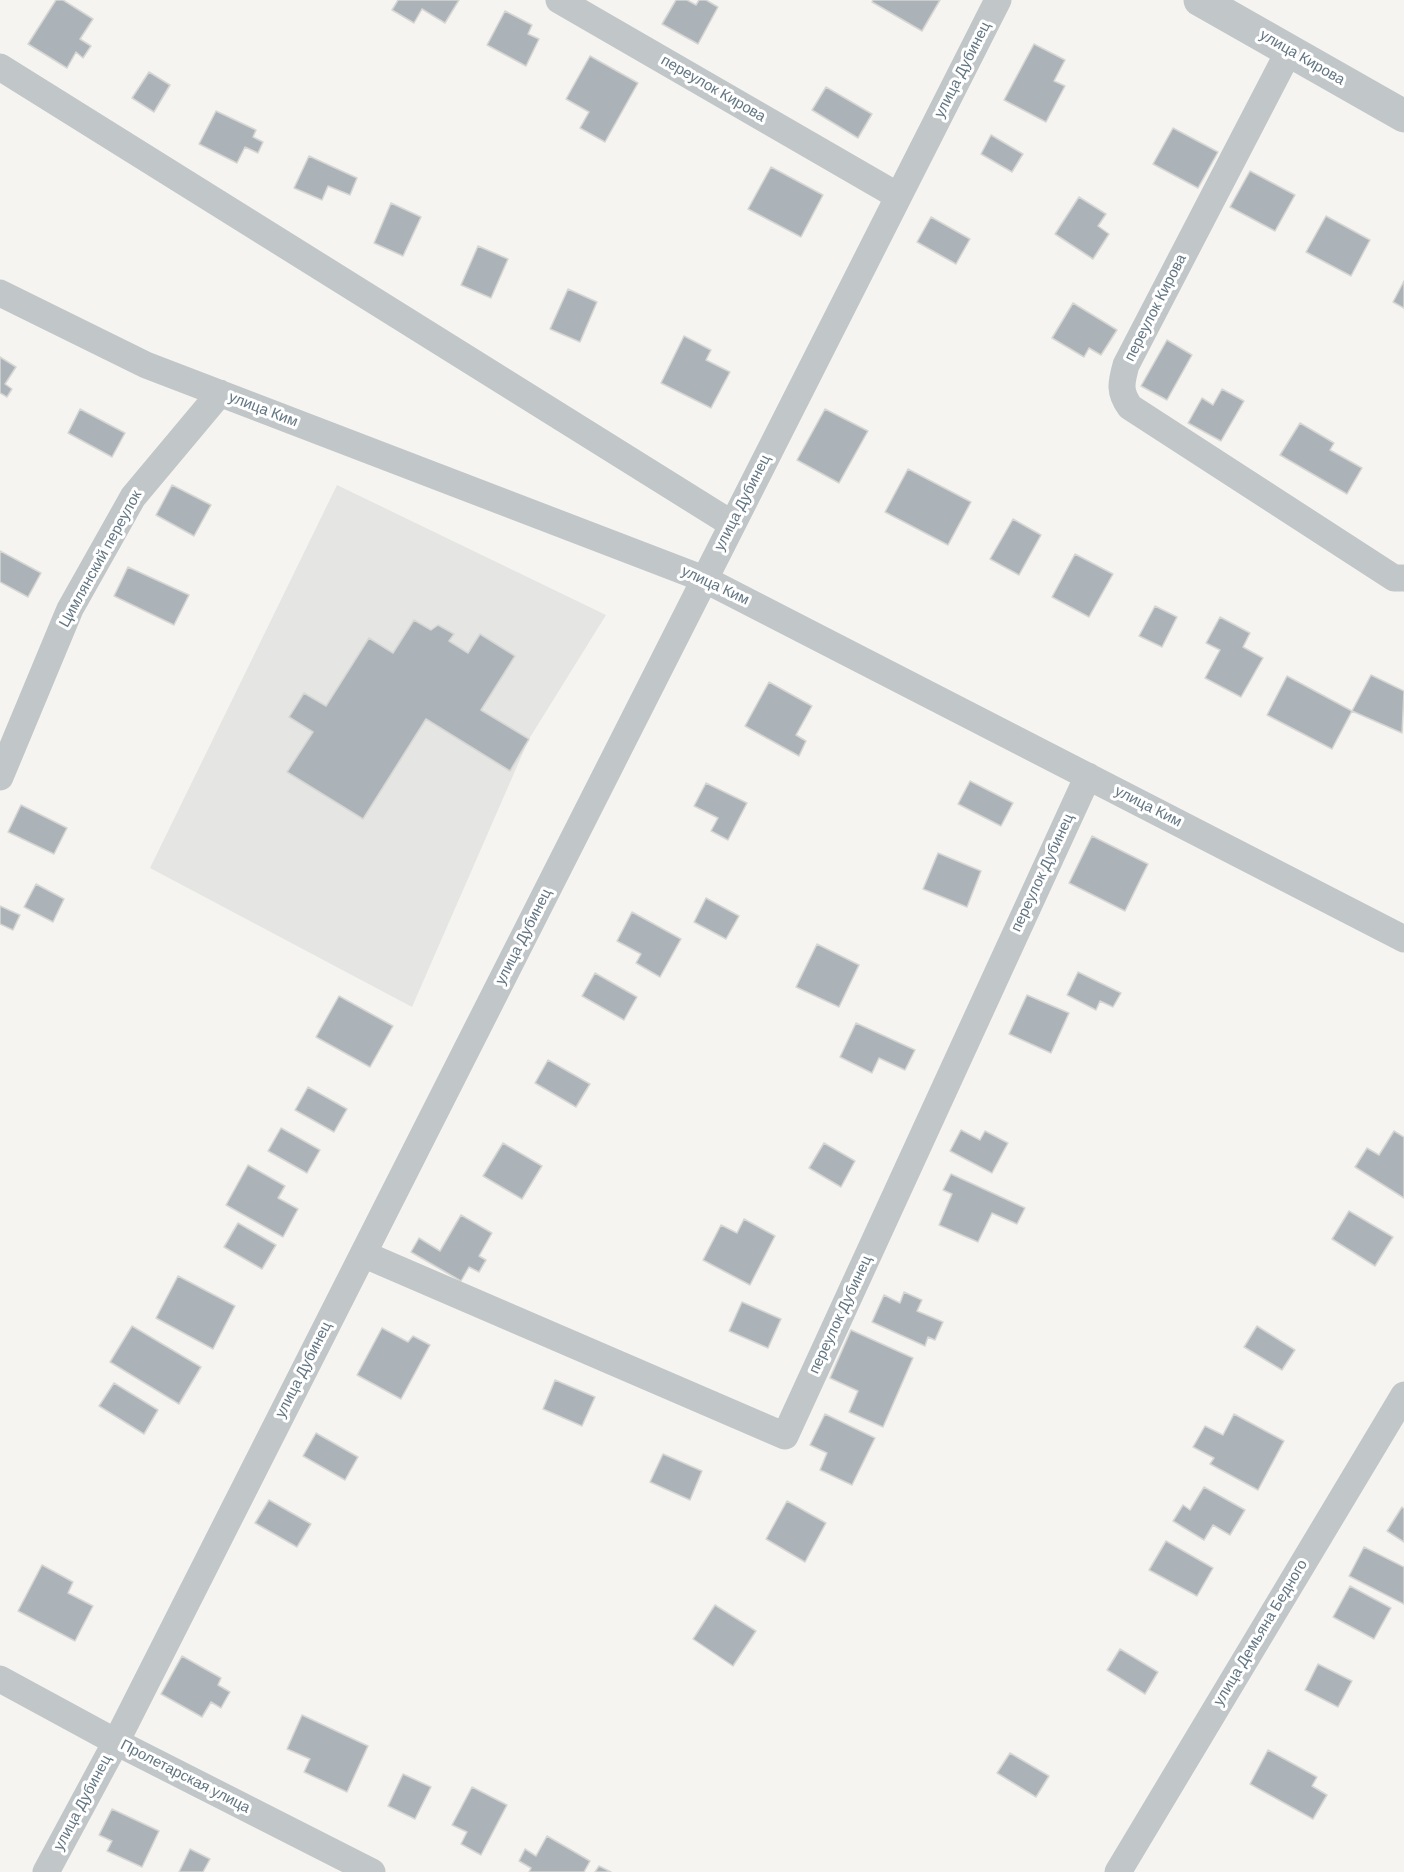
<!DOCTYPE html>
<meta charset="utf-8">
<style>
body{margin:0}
canvas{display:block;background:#f5f4f0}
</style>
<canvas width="1404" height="1872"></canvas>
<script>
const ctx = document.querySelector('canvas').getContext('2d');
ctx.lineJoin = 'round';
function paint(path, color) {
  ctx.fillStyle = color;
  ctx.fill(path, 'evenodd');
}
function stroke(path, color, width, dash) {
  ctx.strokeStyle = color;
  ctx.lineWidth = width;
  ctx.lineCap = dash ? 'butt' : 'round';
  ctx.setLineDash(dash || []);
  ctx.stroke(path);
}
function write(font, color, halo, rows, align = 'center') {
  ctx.font = font + ' "DM Sans",sans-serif';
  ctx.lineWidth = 6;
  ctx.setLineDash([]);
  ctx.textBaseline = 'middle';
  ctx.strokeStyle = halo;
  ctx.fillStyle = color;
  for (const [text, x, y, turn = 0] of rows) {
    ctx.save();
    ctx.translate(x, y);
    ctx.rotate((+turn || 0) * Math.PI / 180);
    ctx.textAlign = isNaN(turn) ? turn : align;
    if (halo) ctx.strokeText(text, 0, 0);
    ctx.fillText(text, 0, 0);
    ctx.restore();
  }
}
paint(new Path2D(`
 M337 485 606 615 529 739 412 1007 150 868Z`), '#e5e6e4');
const building = new Path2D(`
 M56 0H63L93 19 80 39 91 46 83 58 76 52 67 68 28 44Z
 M398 0H459L445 23 422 9 414 23 392 10Z
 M676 0H687L696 5 699 0H706L718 7 698 44 662 24Z
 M873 0H940L922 31 872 2Z
 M505 11 532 25 528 34 539 39 526 66 487 45Z
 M1034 44 1065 60 1054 81 1065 86 1046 122 1004 100Z
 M590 56 638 83 605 142 580 128 589 112 566 99Z
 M149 72 170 85 154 112 132 98Z
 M826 87 872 114 858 138 812 110Z
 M216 111 256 130 253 137 263 142 258 153 245 147 237 163 199 144Z
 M1173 128 1218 152 1198 188 1153 164Z
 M991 135 1023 154 1012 172 981 154Z
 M309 156 357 178 350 195 328 186 322 200 294 188Z
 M771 167 823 195 801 237 748 209Z
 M1250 171 1295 195 1275 231 1230 207Z
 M1079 197 1106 214 1098 226 1109 234 1093 259 1055 234Z
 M391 203 421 217 403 256 374 243Z
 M1326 216 1370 240 1351 276 1306 252Z
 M931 217 970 239 956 264 917 242Z
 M478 246 508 259 491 298 461 285Z
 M1404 281V308L1393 302Z
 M568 289 597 302 580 342 550 329Z
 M1073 303 1117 330 1101 355 1089 348 1084 357 1052 338Z
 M684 336 711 350 706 360 730 372 711 408 661 383Z
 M1167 340 1192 355 1167 400 1141 386Z
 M0 357 16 367 5 384 12 389 7 397 0 393Z
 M1222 389 1244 401 1221 441 1188 423 1202 398 1213 405Z
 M80 409 125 433 112 457 68 433Z
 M825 409 868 431 839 483 797 460Z
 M1300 423 1334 443 1330 450 1362 468 1347 494 1280 455Z
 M908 469 971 502 948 545 885 512Z
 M172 485 211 505 194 536 156 515Z
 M1013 519 1041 535 1019 575 990 559Z
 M0 551 41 573 28 597 0 582Z
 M1075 554 1113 574 1089 617 1052 597Z
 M128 567 189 595 174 625 114 596Z
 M1155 606 1177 617 1162 647 1139 636Z
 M1220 617 1250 633 1243 647 1263 658 1241 697 1205 678 1220 650 1206 643Z
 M414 620 431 630 438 625 454 634 449 641 468 653 480 634 515 656 481 710 529 739 510 771 426 719 363 819 287 772 313 732 289 717 304 693 326 706 369 638 393 653Z
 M1371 675 1404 691 1402 733 1352 711Z
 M1287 676 1352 711 1332 749 1267 715Z
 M769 682 812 706 796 735 806 741 799 756 745 726Z
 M970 781 1013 803 1001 826 958 804Z
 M706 783 747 803 728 840 711 831 718 818 694 806Z
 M21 805 67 828 54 854 8 832Z
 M1092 836 1148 864 1125 911 1069 883Z
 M938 853 981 871 967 907 923 889Z
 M36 884 64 899 53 922 24 907Z
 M706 898 739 916 726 939 694 922Z
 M0 906 20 915 13 930 0 924Z
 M632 912 681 939 660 977 636 963 641 954 617 941Z
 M817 944 859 965 839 1007 796 987Z
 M1078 972 1121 993 1113 1007 1100 1001 1096 1010 1067 995Z
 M595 973 637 997 624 1020 582 996Z
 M1027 995 1069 1013 1051 1053 1009 1034Z
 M339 996 393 1026 370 1067 316 1037Z
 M856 1023 915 1050 905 1070 879 1058 872 1073 840 1057Z
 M548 1060 590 1084 576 1107 535 1083Z
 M308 1087 347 1109 334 1132 295 1110Z
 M281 1128 320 1150 307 1173 268 1151Z
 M961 1130 980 1140 985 1131 1008 1143 992 1173 950 1151Z
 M1394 1131 1404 1137V1198L1355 1167 1367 1148 1379 1155Z
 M503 1143 542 1166 522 1199 483 1176Z
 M824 1143 855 1161 841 1187 809 1168Z
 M248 1165 285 1186 278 1198 298 1209 283 1237 226 1205Z
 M951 1174 1025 1208 1017 1224 992 1213 978 1242 939 1225 952 1194 943 1190Z
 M1349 1211 1393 1237 1375 1266 1332 1239Z
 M461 1215 492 1233 479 1256 486 1260 479 1272 469 1267 461 1281 411 1252 419 1238 440 1251Z
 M744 1219 775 1236 750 1285 703 1260 721 1225 737 1233Z
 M238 1223 276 1245 262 1269 224 1247Z
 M178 1276 235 1306 213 1349 156 1318Z
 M904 1292 922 1300 917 1311 943 1322 935 1340 928 1337 925 1346 872 1322 884 1295 900 1303Z
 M742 1302 781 1319 768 1348 729 1331Z
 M132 1326 201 1367 179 1404 110 1362Z
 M1257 1326 1295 1350 1282 1370 1244 1347Z
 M382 1328 408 1342 413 1336 430 1345 401 1399 357 1375Z
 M851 1330 913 1358 883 1427 849 1412 858 1391 830 1378Z
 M555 1380 595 1397 582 1426 543 1409Z
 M114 1383 158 1410 144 1434 99 1406Z
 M825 1414 875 1438 852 1485 820 1470 827 1453 810 1445Z
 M1234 1414 1284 1441 1258 1490 1210 1464 1214 1458 1193 1447 1205 1426 1223 1435Z
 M316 1433 358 1457 345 1480 303 1456Z
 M663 1454 702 1471 690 1500 650 1482Z
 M1204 1487 1245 1510 1230 1535 1213 1525 1204 1540 1173 1521 1183 1505 1190 1510Z
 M269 1500 311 1524 297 1547 255 1523Z
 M787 1501 826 1523 805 1562 766 1539Z
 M1402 1507 1404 1509V1542L1387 1531Z
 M1166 1541 1213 1568 1197 1596 1149 1570Z
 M1364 1547 1404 1567V1604L1349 1576Z
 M42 1565 73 1582 68 1593 93 1606 75 1641 18 1611Z
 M1350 1586 1391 1608 1374 1639 1333 1617Z
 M715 1605 756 1631 733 1666 693 1639Z
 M1120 1649 1158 1672 1145 1694 1107 1670Z
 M182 1656 221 1678 218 1685 230 1692 221 1708 211 1702 202 1717 161 1694Z
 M1318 1664 1352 1681 1338 1707 1305 1690Z
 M302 1715 368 1746 347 1792 304 1772 310 1759 287 1749Z
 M1268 1750 1317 1777 1312 1786 1327 1795 1313 1819 1250 1784Z
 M1010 1753 1049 1776 1036 1797 997 1773Z
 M403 1774 431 1787 415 1819 388 1806Z
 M472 1787 507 1805 481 1855 461 1844 467 1832 452 1825Z
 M112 1809 159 1831 142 1867 107 1851 112 1841 99 1835Z
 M547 1836 590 1861 584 1872H529L531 1868 519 1861 525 1849 536 1856Z
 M190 1849 210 1859 203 1872H179Z
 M599 1866 611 1872H595Z`);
paint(building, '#abb3b8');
stroke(building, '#d6d6d3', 1.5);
stroke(new Path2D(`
 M559 0 898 196
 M1289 51 1126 365C1121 383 1119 392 1130 407L1394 578H1404
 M0 67 732 524
 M0 293 146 365 704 579 1404 939
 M0 777 70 609 133 497 220 393
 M363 1254 785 1436 1088 776
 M0 1679 116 1742 372 1872
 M46 1872 116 1742 998 0
 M1118 1872 1404 1395`), '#c1c6c8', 27);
stroke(new Path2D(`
 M1200 0 1404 116`), '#c1c6c8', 33);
write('15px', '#627683', '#fff', [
 ["улица Кирова",1302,58,30],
 ["улица Дубинец",963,70,-63],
 ["переулок Кирова",713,89,30],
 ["переулок Кирова",1156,308,-63],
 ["улица Ким",263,410,21],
 ["улица Дубинец",743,503,-63],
 ["Цимлянский переулок",101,559,-61],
 ["улица Ким",715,586,25],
 ["улица Ким",1148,807,27],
 ["переулок Дубинец",1043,873,-65],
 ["улица Дубинец",524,937,-63],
 ["переулок Дубинец",841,1315,-65],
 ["улица Дубинец",304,1370,-63],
 ["улица Демьяна Бедного",1261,1633,-59],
 ["Пролетарская улица",185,1777,27],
 ["улица Дубинец",83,1803,-62]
]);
</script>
